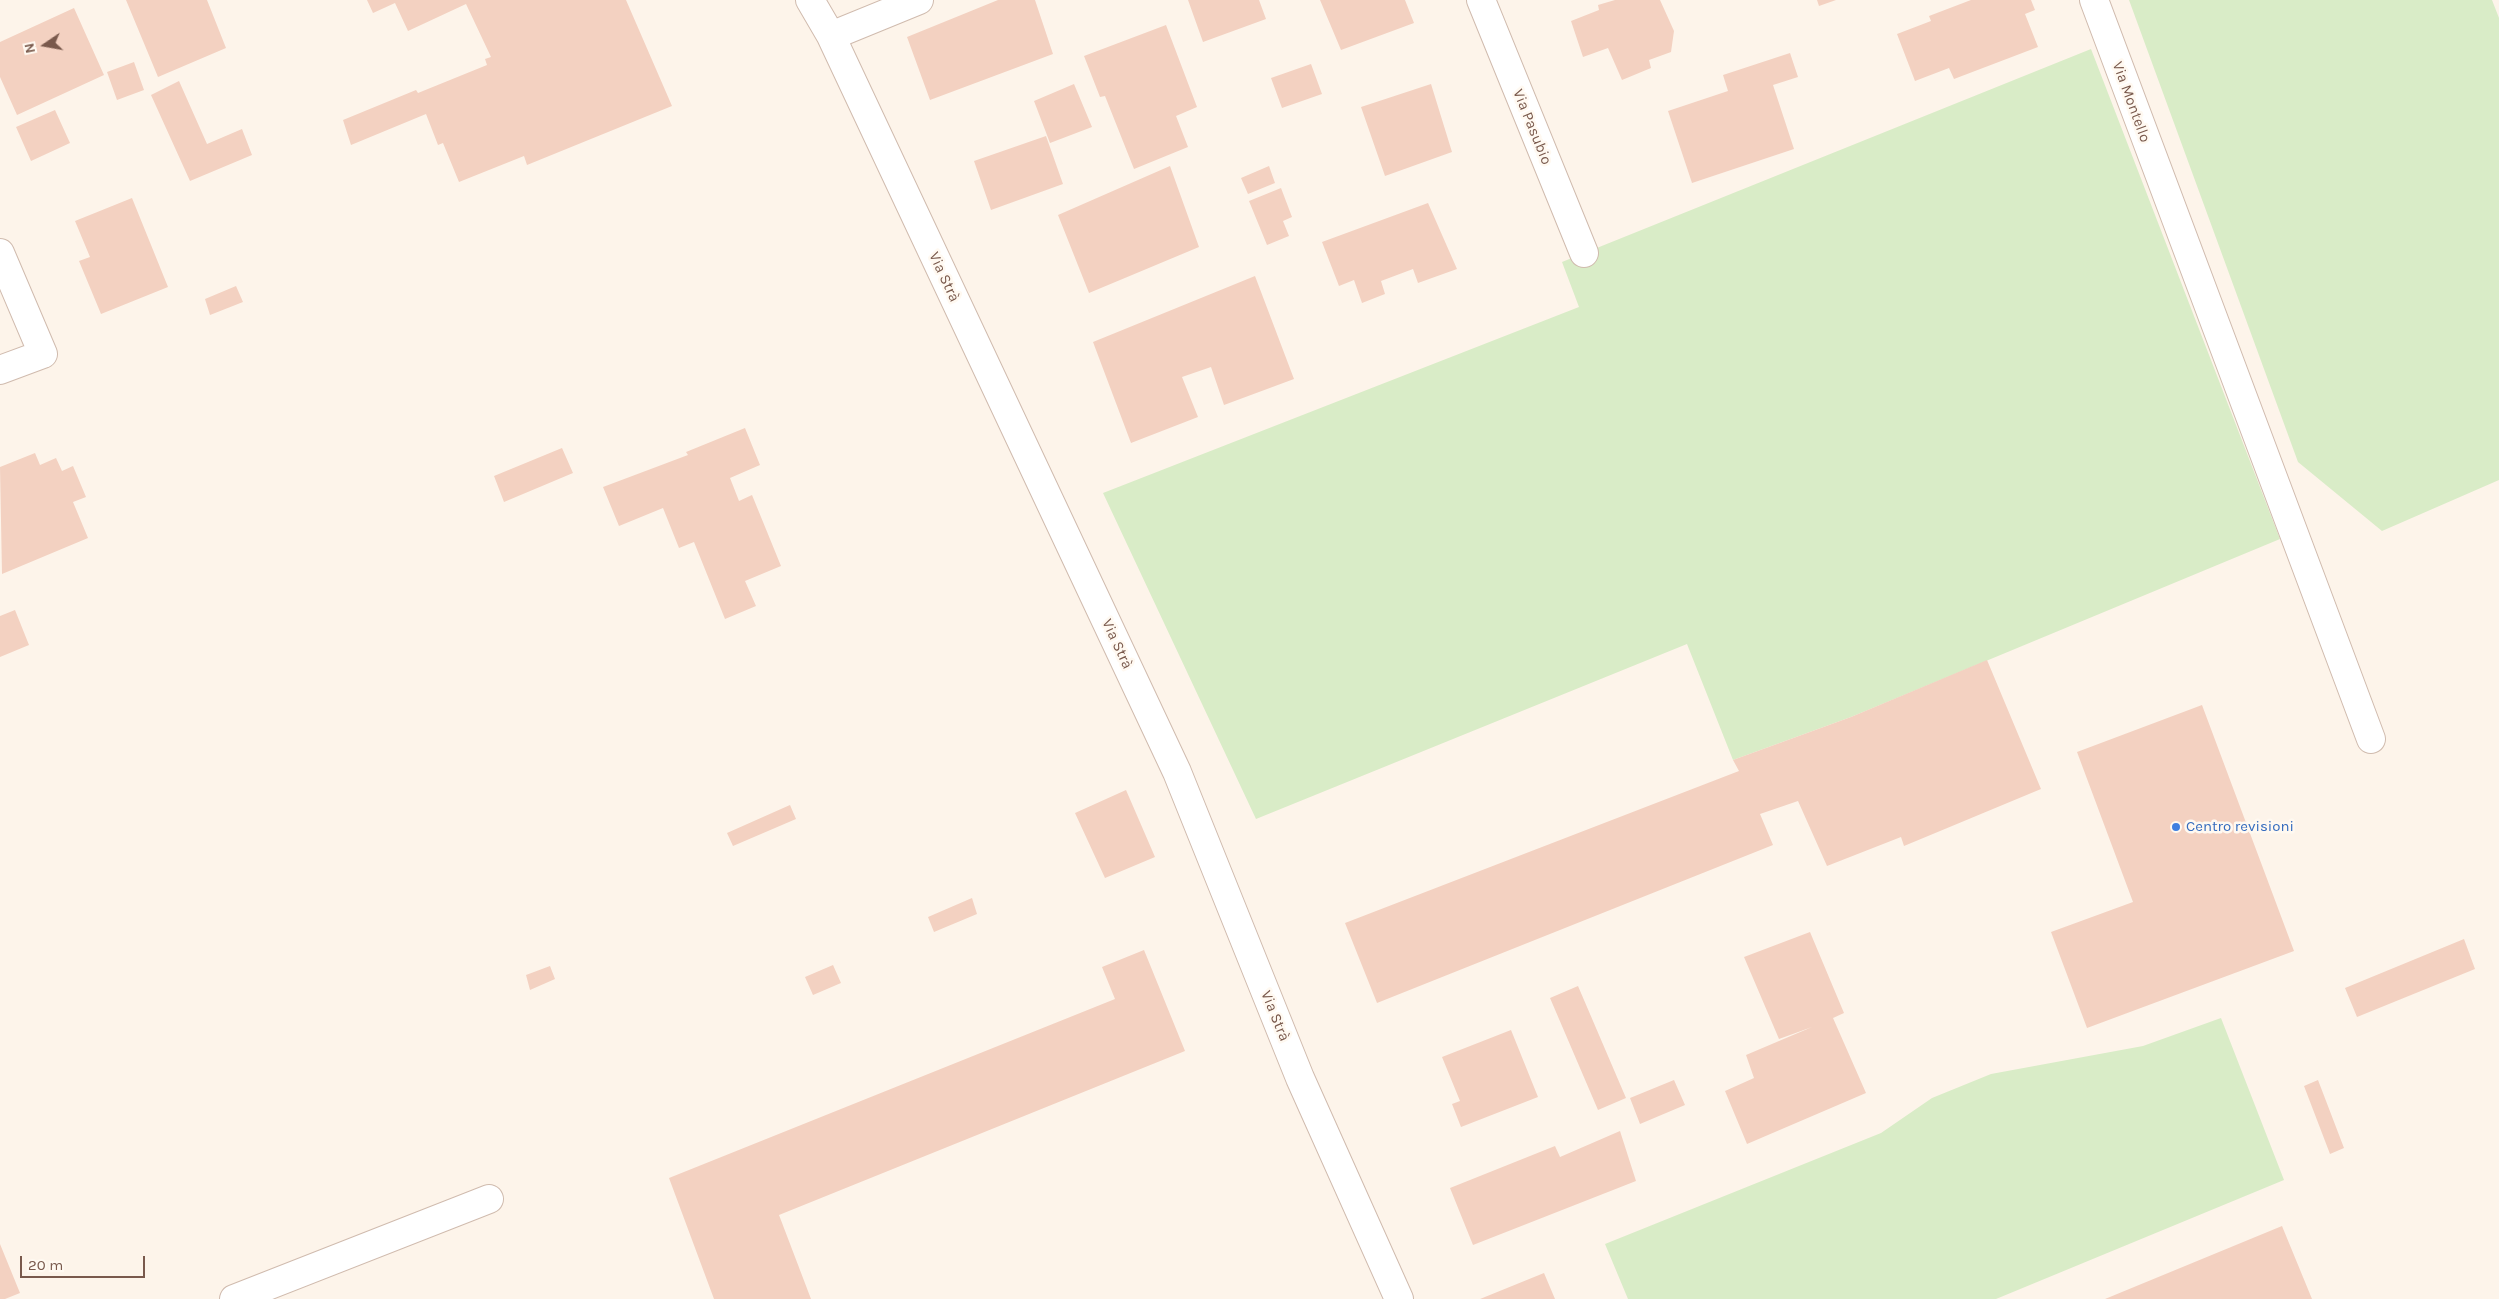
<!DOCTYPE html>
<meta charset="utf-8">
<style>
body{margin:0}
#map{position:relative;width:2499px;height:1299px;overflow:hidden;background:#fdf4ea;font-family:Karla,sans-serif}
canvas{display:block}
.north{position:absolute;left:20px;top:20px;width:50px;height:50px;-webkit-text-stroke:4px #fff9f1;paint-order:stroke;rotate:258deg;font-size:14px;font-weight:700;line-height:20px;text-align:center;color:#79594c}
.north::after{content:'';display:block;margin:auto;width:18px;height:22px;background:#79594c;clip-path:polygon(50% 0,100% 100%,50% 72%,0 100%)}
.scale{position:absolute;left:20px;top:1256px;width:125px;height:22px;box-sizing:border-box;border:2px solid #79594c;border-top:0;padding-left:6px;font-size:15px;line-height:18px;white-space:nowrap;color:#79594c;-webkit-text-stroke:4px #fff9f1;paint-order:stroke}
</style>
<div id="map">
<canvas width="2499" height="1299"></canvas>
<div class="north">N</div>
<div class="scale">20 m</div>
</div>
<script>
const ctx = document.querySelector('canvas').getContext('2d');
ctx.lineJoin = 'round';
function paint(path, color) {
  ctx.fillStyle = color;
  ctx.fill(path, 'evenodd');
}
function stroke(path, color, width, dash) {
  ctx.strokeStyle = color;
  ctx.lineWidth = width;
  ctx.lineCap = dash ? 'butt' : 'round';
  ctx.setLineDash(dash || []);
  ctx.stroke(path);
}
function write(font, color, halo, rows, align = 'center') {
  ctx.font = font + ' Karla,sans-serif';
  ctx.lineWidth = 5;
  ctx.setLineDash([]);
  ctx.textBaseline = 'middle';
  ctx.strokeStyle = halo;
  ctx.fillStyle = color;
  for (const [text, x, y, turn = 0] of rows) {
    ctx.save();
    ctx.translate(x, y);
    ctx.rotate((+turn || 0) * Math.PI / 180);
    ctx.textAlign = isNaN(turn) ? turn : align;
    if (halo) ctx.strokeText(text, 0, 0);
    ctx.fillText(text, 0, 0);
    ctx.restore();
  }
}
paint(new Path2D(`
 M2129 0H2492L2499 18V480L2382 531 2298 462Z
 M2091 49 2280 539 1851 717 1733 760 1687 644 1256 819 1103 493 1579 307 1562 262Z
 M2221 1018 2284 1180 1996 1299H1628L1605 1244 1881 1133 1932 1098 1991 1074 2143 1046Z`), '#d9ecc7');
paint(new Path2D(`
 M126 0H207L226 48 158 77Z
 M367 0H626L672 106 527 165 524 156 459 182 443 143 438 145 426 114 351 145 343 120 416 90 418 93 487 65 485 59 491 57 466 4 408 31 395 3 373 13Z
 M998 0H1035L1053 54 930 100 907 37Z
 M1188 0H1259L1266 19 1203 42Z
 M1320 0H1405L1414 23 1341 50Z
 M1615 0H1660L1674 31 1671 52 1649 60 1651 68 1622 80 1608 48 1583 57 1571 21 1599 10 1598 5Z
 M1817 0H1836L1819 6Z
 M1971 0H2031L2035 10 2025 14 2038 47 1954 79 1949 68 1915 81 1897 34 1931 21 1929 16Z
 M74 8 104 75 17 115 0 77V42Z
 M1166 25 1197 107 1176 116 1188 147 1134 169 1105 96 1100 97 1084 56Z
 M1790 53 1798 77 1773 85 1794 149 1692 183 1668 111 1728 91 1723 75Z
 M134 62 144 90 117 100 107 72Z
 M1311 64 1322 94 1282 108 1271 78Z
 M179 81 207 144 242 129 252 155 190 181 151 95Z
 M1074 84 1092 127 1050 143 1034 101Z
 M1431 84 1452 152 1385 176 1361 107Z
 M55 110 70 143 31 161 16 127Z
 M1046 136 1063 184 991 210 974 161Z
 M1170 166 1199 247 1089 293 1058 215Z
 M1269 166 1275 183 1248 194 1241 178Z
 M1281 188 1292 217 1283 221 1289 236 1267 245 1249 201Z
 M132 198 168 287 101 314 79 261 90 257 75 221Z
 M1428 203 1457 269 1418 283 1413 269 1381 281 1385 294 1362 303 1354 280 1339 286 1322 242Z
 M1255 276 1294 379 1224 405 1211 367 1182 377 1198 417 1131 443 1093 342Z
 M236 286 243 302 210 315 205 299Z
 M745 428 760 465 730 478 739 501 752 495 781 566 745 581 756 606 725 619 694 542 679 548 663 508 619 526 603 487 688 455 686 452Z
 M562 448 573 473 504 502 494 476Z
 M35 453 40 465 56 458 62 471 73 466 86 497 73 502 88 538 2 574 0 467Z
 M15 610 29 645 0 657V616Z
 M1987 660 2041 789 1904 846 1901 837 1827 866 1798 801 1760 814 1773 845 1377 1003 1345 923 1739 771 1733 760 1851 717Z
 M2202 705 2294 951 2087 1028 2051 932 2133 902 2077 752Z
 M1126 790 1155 857 1105 878 1075 813Z
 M790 805 796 819 733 846 727 833Z
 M972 898 977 914 934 932 928 917Z
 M1810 932 1844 1013 1833 1018 1866 1093 1747 1144 1725 1091 1754 1078 1746 1055 1812 1027 1779 1039 1744 957Z
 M2464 939 2475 969 2357 1017 2345 988Z
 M1144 950 1185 1051 779 1215 811 1299H714L669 1178 1115 999 1102 967Z
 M833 965 841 983 813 995 805 977Z
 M550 966 555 979 530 990 526 975Z
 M1578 986 1626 1098 1598 1110 1550 998Z
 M1511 1030 1538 1097 1461 1127 1452 1104 1460 1101 1442 1057Z
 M1674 1080 1685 1105 1640 1124 1630 1098Z
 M2318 1080 2344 1148 2330 1154 2304 1086Z
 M1620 1131 1636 1181 1473 1245 1450 1188 1555 1146 1560 1157Z
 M2282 1226 2312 1299H2105Z
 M0 1244 20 1293 5 1299H0Z
 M1544 1273 1555 1299H1480Z`), '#f3d1c1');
const street = new Path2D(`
 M810 0 831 36 1177 772 1300 1078 1399 1299
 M1481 0 1584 253
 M2094 0 2371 739
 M831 36 919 0
 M0 253 43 354 0 370
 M234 1299 489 1199`);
stroke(street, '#d0bbae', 30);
stroke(street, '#fff', 28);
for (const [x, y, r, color] of [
 [2176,827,5,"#3f7fe0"]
]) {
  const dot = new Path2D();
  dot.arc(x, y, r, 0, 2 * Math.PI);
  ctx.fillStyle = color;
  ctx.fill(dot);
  stroke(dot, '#fff9f1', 2);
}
write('15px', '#79594c', '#fff9f1', [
 ["Via Montello",2131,102,70],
 ["Via Pasubio",1532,127,68],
 ["Via Strà",944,277,65],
 ["Via Strà",1117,644,65],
 ["Via Strà",1275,1016,68]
]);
write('15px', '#366cbe', '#fff9f1', [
 ["Centro revisioni",2186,827]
], 'left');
</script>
